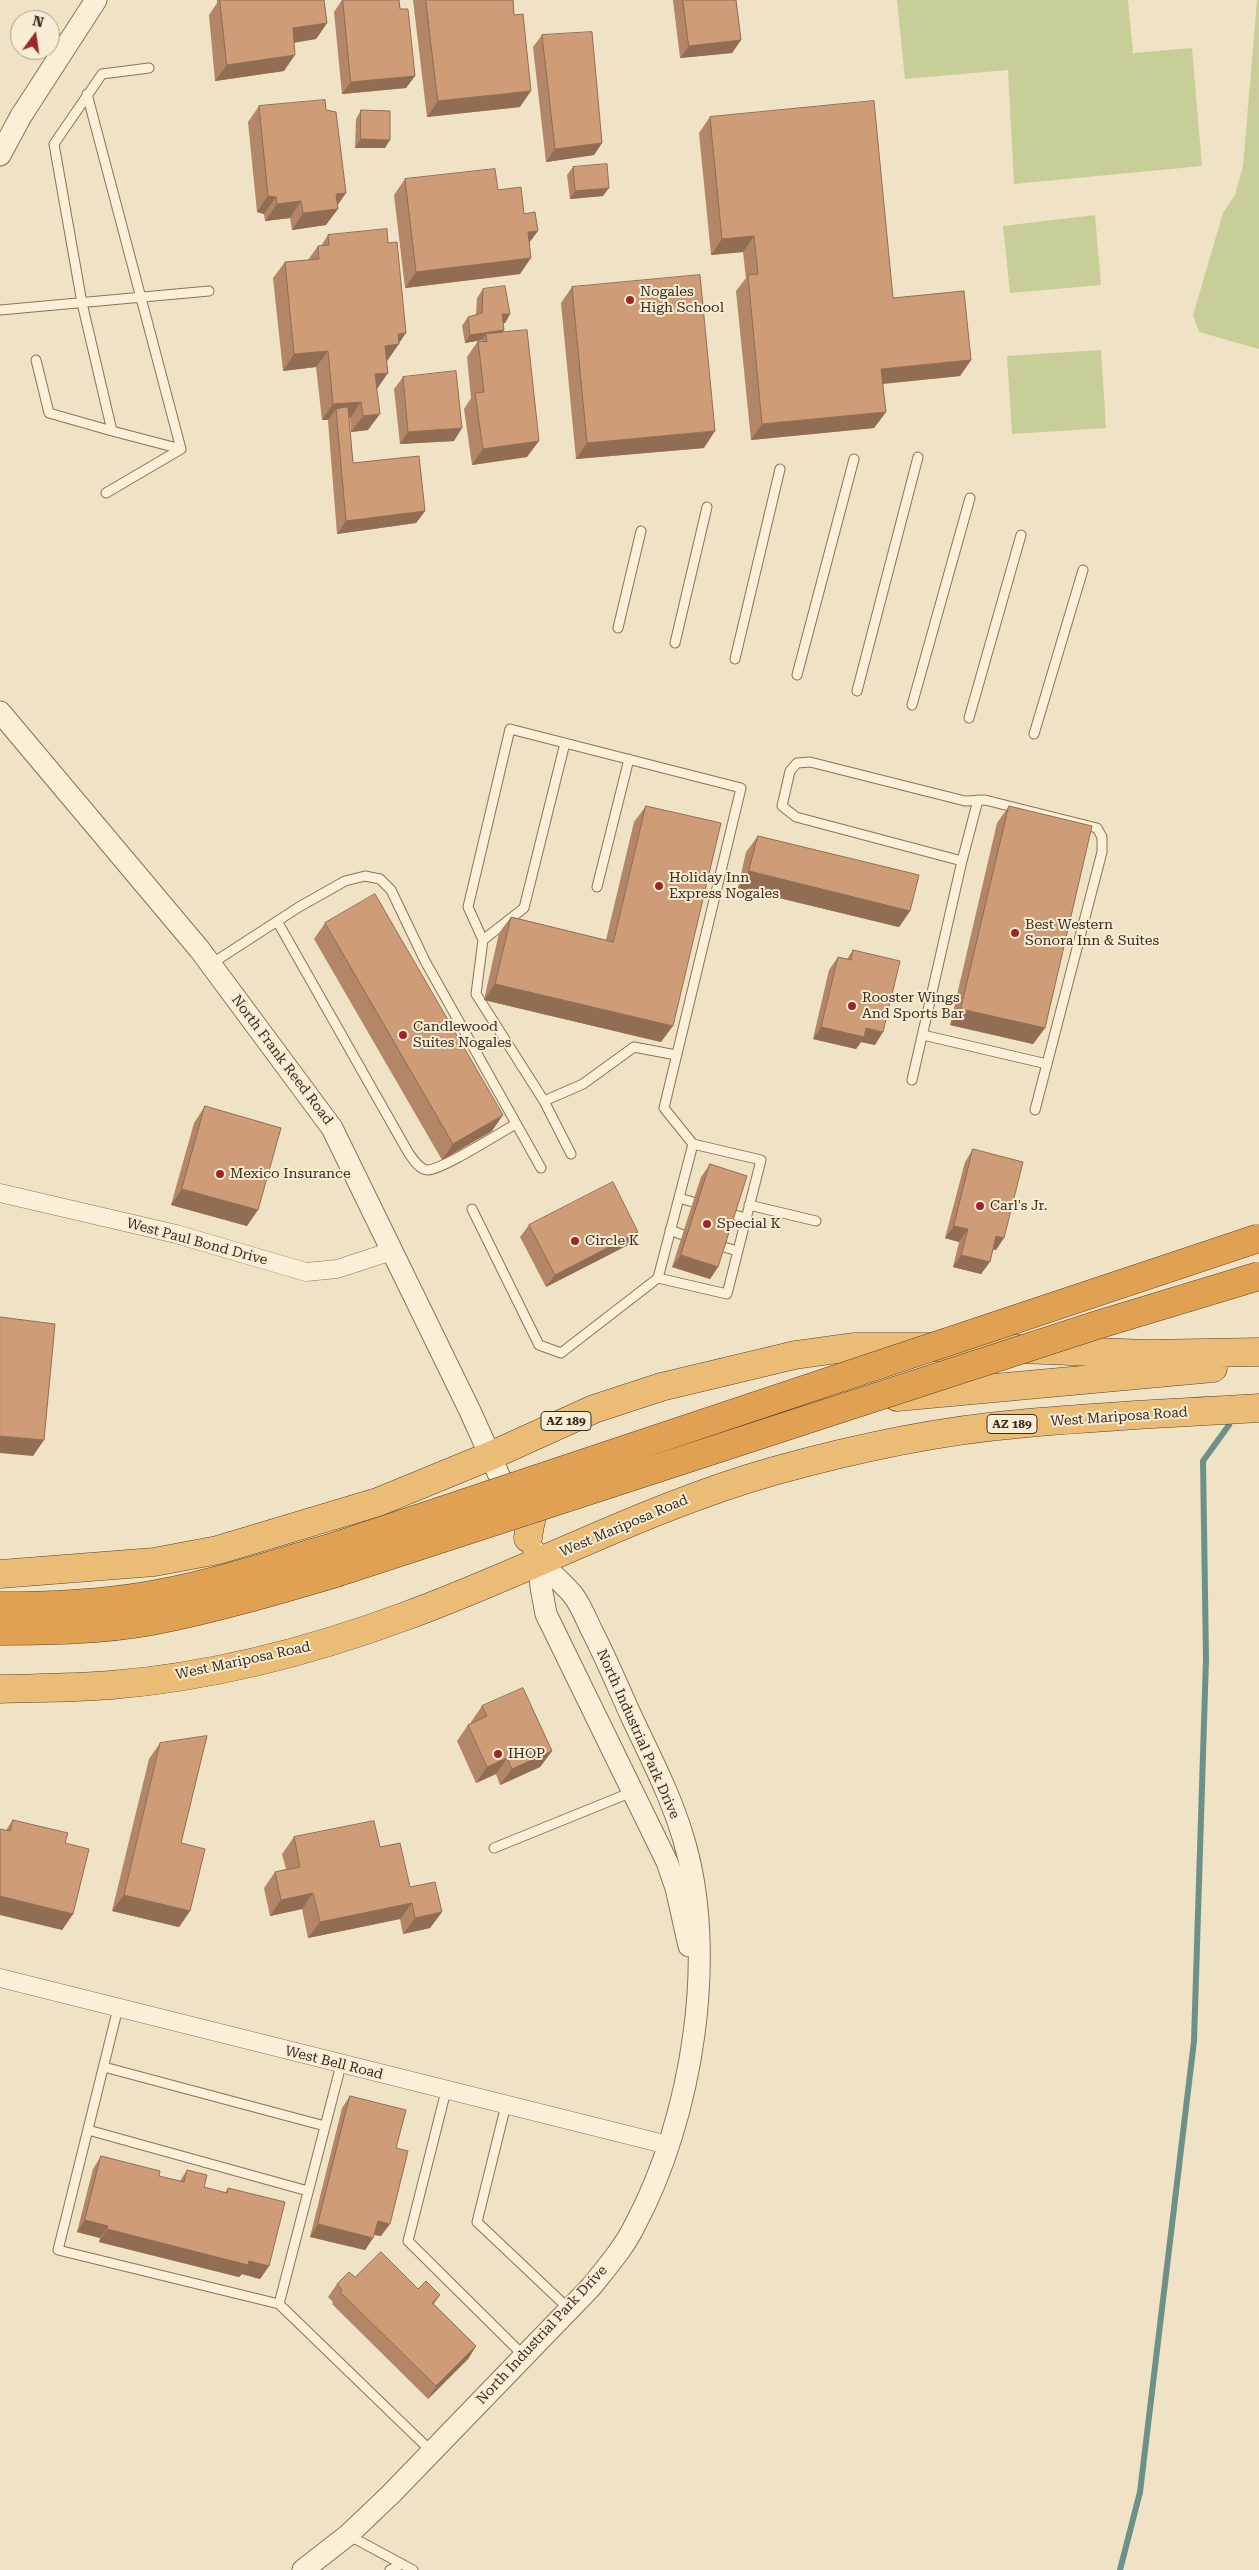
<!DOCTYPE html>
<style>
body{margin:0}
#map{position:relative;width:1259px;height:2570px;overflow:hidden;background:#f0e2c4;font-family:"Roboto Serif",serif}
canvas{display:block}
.north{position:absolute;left:10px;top:10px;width:50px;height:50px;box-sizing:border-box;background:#f7ecd4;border:1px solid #ab9f8b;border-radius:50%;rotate:14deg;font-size:14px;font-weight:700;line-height:20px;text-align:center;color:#3a2b1e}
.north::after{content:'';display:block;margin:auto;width:18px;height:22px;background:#9c2729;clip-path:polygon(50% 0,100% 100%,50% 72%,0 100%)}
</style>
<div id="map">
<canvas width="1259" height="2570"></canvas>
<div class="north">N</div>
</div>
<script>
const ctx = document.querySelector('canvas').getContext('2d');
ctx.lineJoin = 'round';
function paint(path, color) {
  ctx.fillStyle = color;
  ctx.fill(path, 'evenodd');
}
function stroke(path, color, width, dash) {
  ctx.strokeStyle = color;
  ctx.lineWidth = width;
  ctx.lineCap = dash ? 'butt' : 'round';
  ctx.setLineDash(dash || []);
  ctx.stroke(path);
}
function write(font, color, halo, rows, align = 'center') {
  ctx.font = font + ' "Roboto Serif",serif';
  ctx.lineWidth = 4;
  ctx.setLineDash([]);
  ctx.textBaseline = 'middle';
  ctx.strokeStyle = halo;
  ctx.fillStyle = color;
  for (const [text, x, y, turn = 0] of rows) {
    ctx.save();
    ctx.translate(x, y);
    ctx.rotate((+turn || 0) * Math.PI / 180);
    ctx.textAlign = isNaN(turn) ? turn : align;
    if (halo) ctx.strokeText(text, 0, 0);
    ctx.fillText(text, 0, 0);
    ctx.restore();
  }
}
paint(new Path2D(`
 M897 0H1128L1133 53 1192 48 1202 166 1014 184 1008 70 905 79Z
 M1257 0H1259V349L1199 332 1193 315 1223 213 1235 195 1243 166Z
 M1095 215 1101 285 1010 293 1003 226Z
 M1101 350 1106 428 1012 434 1007 356Z`), '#c8ce97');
stroke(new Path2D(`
 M1120 2570 1140 2492 1194 2041 1206 1659 1203 1461 1229 1425`), '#6c9188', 6);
const service = new Path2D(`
 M87 94 181 449 112 431
 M0 310 209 291
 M36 360 49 413 112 431 82 303 54 144 102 74 149 68
 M106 493 181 449
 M618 628 641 531
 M675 643 707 507
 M735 659 780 469
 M797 675 854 459
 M857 691 918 457
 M912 705 970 498
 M969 718 1021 535
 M1034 734 1083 570
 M962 861 978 800
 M597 887 629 759
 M277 921 408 1152C413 1159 419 1170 428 1170 444 1169 499 1133 516 1124
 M483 940 524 908 565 743
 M211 964 299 907 345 881 365 876 380 879 391 890 425 961 541 1168
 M923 1035 1047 1064
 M912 1080 962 861 796 817 782 806 790 771 797 763 810 762 965 801 985 800 1097 828 1102 837V852L1035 1110
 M544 1101 583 1084 634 1047 676 1055
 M571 1154 544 1101 476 994 483 940 468 907 510 729 741 788 664 1108 693 1144
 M679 1198 693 1202
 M749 1205 816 1221
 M472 1209 539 1345 561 1353 658 1278 727 1294 761 1160 693 1144 658 1278
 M731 1214 746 1218
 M670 1230 683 1235
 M720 1246 738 1251
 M494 1848 632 1792
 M118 2008 58 2250 279 2304 341 2065
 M104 2067 325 2126
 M446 2091 408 2241 524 2356
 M506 2105 477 2222 569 2309
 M88 2130 308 2191
 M279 2304 432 2452
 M348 2535 413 2570
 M390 2570 402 2564`);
const minor = new Path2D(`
 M0 1193 176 1234 306 1272 337 1269 392 1251
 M0 1978 668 2145`);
const tertiary = new Path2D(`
 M0 155 21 116 96 0
 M0 712 200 950 332 1128 470 1411 511 1502
 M539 1562 541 1587 546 1614 667 1862 676 1888 689 1946
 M303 2570 348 2535 391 2494 591 2287C606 2268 624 2248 635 2225 692 2119 719 1953 683 1837 671 1797 652 1760 634 1722 620 1692 607 1660 592 1631 586 1619 581 1605 573 1595 560 1579 543 1569 534 1550`);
const trunk = new Path2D(`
 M897 1397 1213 1368
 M596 1475 666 1450 724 1434
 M528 1538C530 1522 533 1503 549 1494
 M0 1574 154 1562 218 1550 378 1502 490 1456 594 1409 661 1387 795 1355 853 1347H969L1147 1354 1259 1352
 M0 1689C37 1688 74 1688 111 1685 210 1677 311 1651 403 1617 528 1572 646 1507 774 1471 853 1449 936 1431 1018 1424 1098 1416 1179 1413 1259 1408`);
const motorway = new Path2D(`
 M0 1606C48 1606 98 1604 145 1596 208 1586 269 1565 330 1548
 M0 1631C50 1631 103 1630 152 1621 214 1609 275 1591 336 1573`);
stroke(service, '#8b7359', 11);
stroke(minor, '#8b7359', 19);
stroke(tertiary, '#8b7359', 23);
stroke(trunk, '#59412e', 29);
stroke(motorway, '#59412e', 29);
stroke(service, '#faefd7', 9);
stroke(minor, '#faefd7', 18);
stroke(tertiary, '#faefd7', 21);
stroke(trunk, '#eabc76', 28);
stroke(motorway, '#e1a152', 28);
const motorwayBridge = new Path2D(`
 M330 1548 1259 1238
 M336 1573 1097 1325 1259 1276`);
stroke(motorwayBridge, '#59412e', 29, []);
stroke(motorwayBridge, '#e1a152', 28);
paint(new Path2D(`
 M217 0H324L327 23 316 39 294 43 284 71 215 81 209 15 217 3Z
 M342 0H399L400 9 415 76 406 88 342 94 334 12Z
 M413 0H513L520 107 427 117Z
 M673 0H736L741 40 732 53 680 58Z
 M542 35 602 143 594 155 546 162 533 47Z
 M259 106 337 206 326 225 292 230 290 218 265 221 264 214 257 212 248 122Z
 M361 110 385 148H355L356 119Z
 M710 117 893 298 971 360 960 376 883 384 886 412 874 428 751 440 736 291 746 278 743 252 711 255 699 133Z
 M573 167 603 196 570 199 567 175Z
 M405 179 498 190 524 214 529 243 520 274 405 288 394 195Z
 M328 235 399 344 387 361 377 389 368 430 351 432 350 418H349L353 463 425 511 416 523 337 534 328 421V420H322L316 367 283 371 273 278 285 262 308 260 318 246H321Z
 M572 287 704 448 576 459 561 303Z
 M483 289 510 314 505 323H503L504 330 502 333 527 457 472 465 464 409 471 398 467 357 478 341H482V340L465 343 462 326 468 317 476 315 477 298Z
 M403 377 454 441 400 444 394 389Z
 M646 806 661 1042 484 1000 499 933 511 917 606 940 634 822Z
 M1009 806 1045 1028 1033 1044 950 1025 997 823Z
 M758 836 910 911 899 927 738 888 746 852Z
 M325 923 492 1131 442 1160 314 939Z
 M853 950 875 1045 861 1042 856 1049 813 1039 829 970 838 957 847 959Z
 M205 1106 247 1226 171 1205 194 1123Z
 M973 1149 996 1250H993L981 1274 953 1267 959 1242 945 1238 965 1162Z
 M710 1164 718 1267 710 1279 672 1267 701 1177Z
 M529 1225 630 1244 546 1287 520 1237Z
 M482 1706 552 1751 540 1767 500 1785 496 1774 476 1783 457 1741 468 1725 471 1723V1722Z
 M160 1743 181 1843 190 1911 179 1927 112 1911 149 1759Z
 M13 1820 65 1843 73 1914 62 1930 6 1830Z
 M294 1837 380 1847 410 1887 442 1912 430 1928 403 1934 400 1919 308 1938 302 1909 270 1916 264 1888 275 1872 286 1869 282 1854Z
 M350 2096 396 2148 381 2236 374 2235 373 2238 365 2250 310 2237 342 2108Z
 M101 2156 159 2176 180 2181 187 2170 204 2187 225 2193 228 2188 269 2266 260 2279 242 2274 239 2277 99 2242 100 2238 77 2232 93 2169Z
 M355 2277 418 2289 440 2295 434 2304 476 2346 468 2359 428 2399 332 2304 333 2302 328 2297 337 2284Z`), '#b28667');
paint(new Path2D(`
 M327 23 316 39 282 44 293 28Z
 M741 40 732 53 680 58 689 46Z
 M295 55 284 71 215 81 227 65Z
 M415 76 406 88 342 94 351 82Z
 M531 91 520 107 427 117 438 101Z
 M361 139 390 140 385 148H355Z
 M602 143 594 155 546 162 555 149Z
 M609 188 603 196 570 199 575 191Z
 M346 193 335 209 336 194Z
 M268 196 276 197 264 214 257 212Z
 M301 201 290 218 265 221 277 204Z
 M338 209 326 225 292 230 303 213Z
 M538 231 526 247 528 232Z
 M754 236 743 252 711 255 722 239Z
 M531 258 520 274 405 288 416 272Z
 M502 314H510L505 323 496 322Z
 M504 330 499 338 486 334 482 340 465 343 470 335Z
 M406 333 387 361 374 362 385 346 398 334Z
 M328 351 316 367 283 371 294 354Z
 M971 360 960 376 870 385 881 369Z
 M388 373 377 389 375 374Z
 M361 402 350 418 337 419 336 409 328 420H322L333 404Z
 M886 412 874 428 751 440 762 424Z
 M380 414 368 430 351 432 363 416Z
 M462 428 454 441 400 444 408 432Z
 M715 431 704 448 576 459 587 443Z
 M539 441 527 457 472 465 483 449Z
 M425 511 416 523 337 534 346 521Z
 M749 871 910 911 899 927 738 888Z
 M495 984 673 1026 661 1042 484 1000Z
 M961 1009 1045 1028 1033 1044 950 1025Z
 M821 1027 866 1028 883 1032 875 1045 861 1042 856 1049 813 1039Z
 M503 1115 492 1131 442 1160 453 1144Z
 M182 1189 258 1210 247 1226 171 1205Z
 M954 1226 968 1229 959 1242 945 1238Z
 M638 1232 630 1244 546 1287 555 1275Z
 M996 1236 1004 1238 996 1250 988 1248Z
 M681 1255 718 1267 710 1279 672 1267Z
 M961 1255 990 1262 981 1274 953 1267Z
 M0 1436 44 1440 33 1456 0 1453Z
 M552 1751 540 1767 500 1785 512 1769Z
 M507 1758 496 1774 476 1783 487 1767Z
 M313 1893 302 1909 270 1916 281 1900Z
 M124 1895 190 1911 179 1927 112 1911Z
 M0 1896 73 1914 62 1930 0 1915Z
 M412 1903 400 1919 308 1938 320 1922Z
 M442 1912 430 1928 403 1934 415 1918Z
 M85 2220 108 2226 100 2238 77 2232Z
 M378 2221 390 2224 381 2236 369 2234Z
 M318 2224 373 2238 365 2250 310 2237Z
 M107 2229 249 2261 269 2266 260 2279 242 2274 239 2277 99 2242Z
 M476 2346 468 2359 428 2399 436 2386Z`), '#916d54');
const building = new Path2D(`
 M220 0H324L327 23 293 28 295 55 227 65Z
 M343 0H399L400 9H408L415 76 351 82Z
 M426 0H513L514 15 523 14 531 91 438 101Z
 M683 0H736L741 40 689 46Z
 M592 32 602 143 555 149 542 35Z
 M325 100 326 110 336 112 346 193 336 194 338 209 303 213 301 201 277 204 276 197 268 196 259 106Z
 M874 101 893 298 964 291 971 360 881 369 886 412 762 424 748 275 758 274 754 236 722 239 710 117Z
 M361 110 390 111V140L361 139Z
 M607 164 609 188 575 191 573 167Z
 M495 169 498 190 521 187 524 214 535 212 538 231 528 232 531 258 416 272 405 179Z
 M387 229 388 243 397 242 406 333 398 334 399 344 385 346 388 373 375 374 380 414 363 416 361 402 333 404 328 351 294 354 285 262 319 259 318 246 329 245 328 235Z
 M700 275 715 431 587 443 572 287Z
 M505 286 510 314H502L504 330 470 335 468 317 482 313 483 289Z
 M527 330 539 441 483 449 475 393 484 392 478 341 487 342 486 334Z
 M456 371 462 428 408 432 403 377Z
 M348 407 353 463 419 456 425 511 346 521 336 409Z
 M646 806 721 823 673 1026 495 984 511 917 613 942Z
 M1009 806 1092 826 1045 1028 961 1009Z
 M758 836 919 875 910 911 749 871Z
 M375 894 503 1115 453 1144 325 923Z
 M853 950 900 961 883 1032 866 1028 864 1037 821 1027 838 957 851 960Z
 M205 1106 281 1128 258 1210 182 1189Z
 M973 1149 1023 1162 1004 1238 996 1236 990 1262 961 1255 968 1229 954 1226Z
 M710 1164 747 1176 718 1267 681 1255Z
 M613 1182 638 1232 555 1275 529 1225Z
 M0 1317 55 1324 44 1440 0 1436Z
 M523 1688 552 1751 512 1769 507 1758 487 1767 468 1725 487 1716 482 1706Z
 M207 1736 181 1843 205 1849 190 1911 124 1895 160 1743Z
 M13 1820 68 1833 65 1843 89 1849 73 1914 0 1896V1829L10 1831Z
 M374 1821 380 1847 400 1843 410 1887 435 1882 442 1912 415 1918 412 1903 320 1922 313 1893 281 1900 275 1872 300 1867 294 1837Z
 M350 2096 406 2110 396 2148 408 2151 390 2224 378 2221 373 2238 318 2224Z
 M101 2156 160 2171 159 2176 184 2182 187 2170 207 2175 204 2187 227 2193 228 2188 285 2202 269 2266 249 2261 248 2265 107 2229 108 2226 85 2220Z
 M381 2252 418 2289 426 2281 440 2295 432 2303 476 2346 436 2386 340 2292 342 2290 337 2284 349 2272 355 2277Z`);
paint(building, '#cf9c78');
stroke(building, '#916d54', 1);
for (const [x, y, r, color] of [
 [630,300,5,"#9c2729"],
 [659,886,5,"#9c2729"],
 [1015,933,5,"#9c2729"],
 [852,1006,5,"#9c2729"],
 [403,1035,5,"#9c2729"],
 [220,1174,5,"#9c2729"],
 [980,1206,5,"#9c2729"],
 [707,1224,5,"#9c2729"],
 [575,1241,5,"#9c2729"],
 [498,1754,5,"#9c2729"]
]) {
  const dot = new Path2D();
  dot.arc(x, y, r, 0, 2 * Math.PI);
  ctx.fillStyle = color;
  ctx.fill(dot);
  stroke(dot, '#f7ecd4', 2);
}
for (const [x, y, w] of [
 [566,1421,50],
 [1012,1424,50]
]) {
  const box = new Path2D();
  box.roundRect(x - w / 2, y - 9.5, w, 19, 4);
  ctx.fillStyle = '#f7ecd4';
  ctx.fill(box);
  stroke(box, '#3a2b1e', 1);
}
write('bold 12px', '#3a2b1e', null, [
 ["AZ 189",566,1421],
 ["AZ 189",1012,1424]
]);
write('14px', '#3a2b1e', '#f7ecd4', [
 ["Nogales",640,292],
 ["High School",640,308],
 ["Holiday Inn",669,878],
 ["Express Nogales",669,894],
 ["Best Western",1025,925],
 ["Sonora Inn & Suites",1025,941],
 ["Rooster Wings",862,998],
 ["And Sports Bar",862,1014],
 ["Candlewood",413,1027],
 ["Suites Nogales",413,1043],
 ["Mexico Insurance",230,1174],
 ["Carl's Jr.",990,1206],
 ["Special K",717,1224],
 ["Circle K",585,1241],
 ["IHOP",508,1754]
], 'left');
write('14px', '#3a2b1e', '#f7ecd4', [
 ["North Frank Reed Road",282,1060,53],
 ["West Paul Bond Drive",197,1242,15],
 ["West Mariposa Road",1119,1417,-4],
 ["West Mariposa Road",624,1526,-23],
 ["West Mariposa Road",243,1661,-12],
 ["North Industrial Park Drive",638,1734,66],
 ["West Bell Road",334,2063,14],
 ["North Industrial Park Drive",542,2335,-47]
]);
</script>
